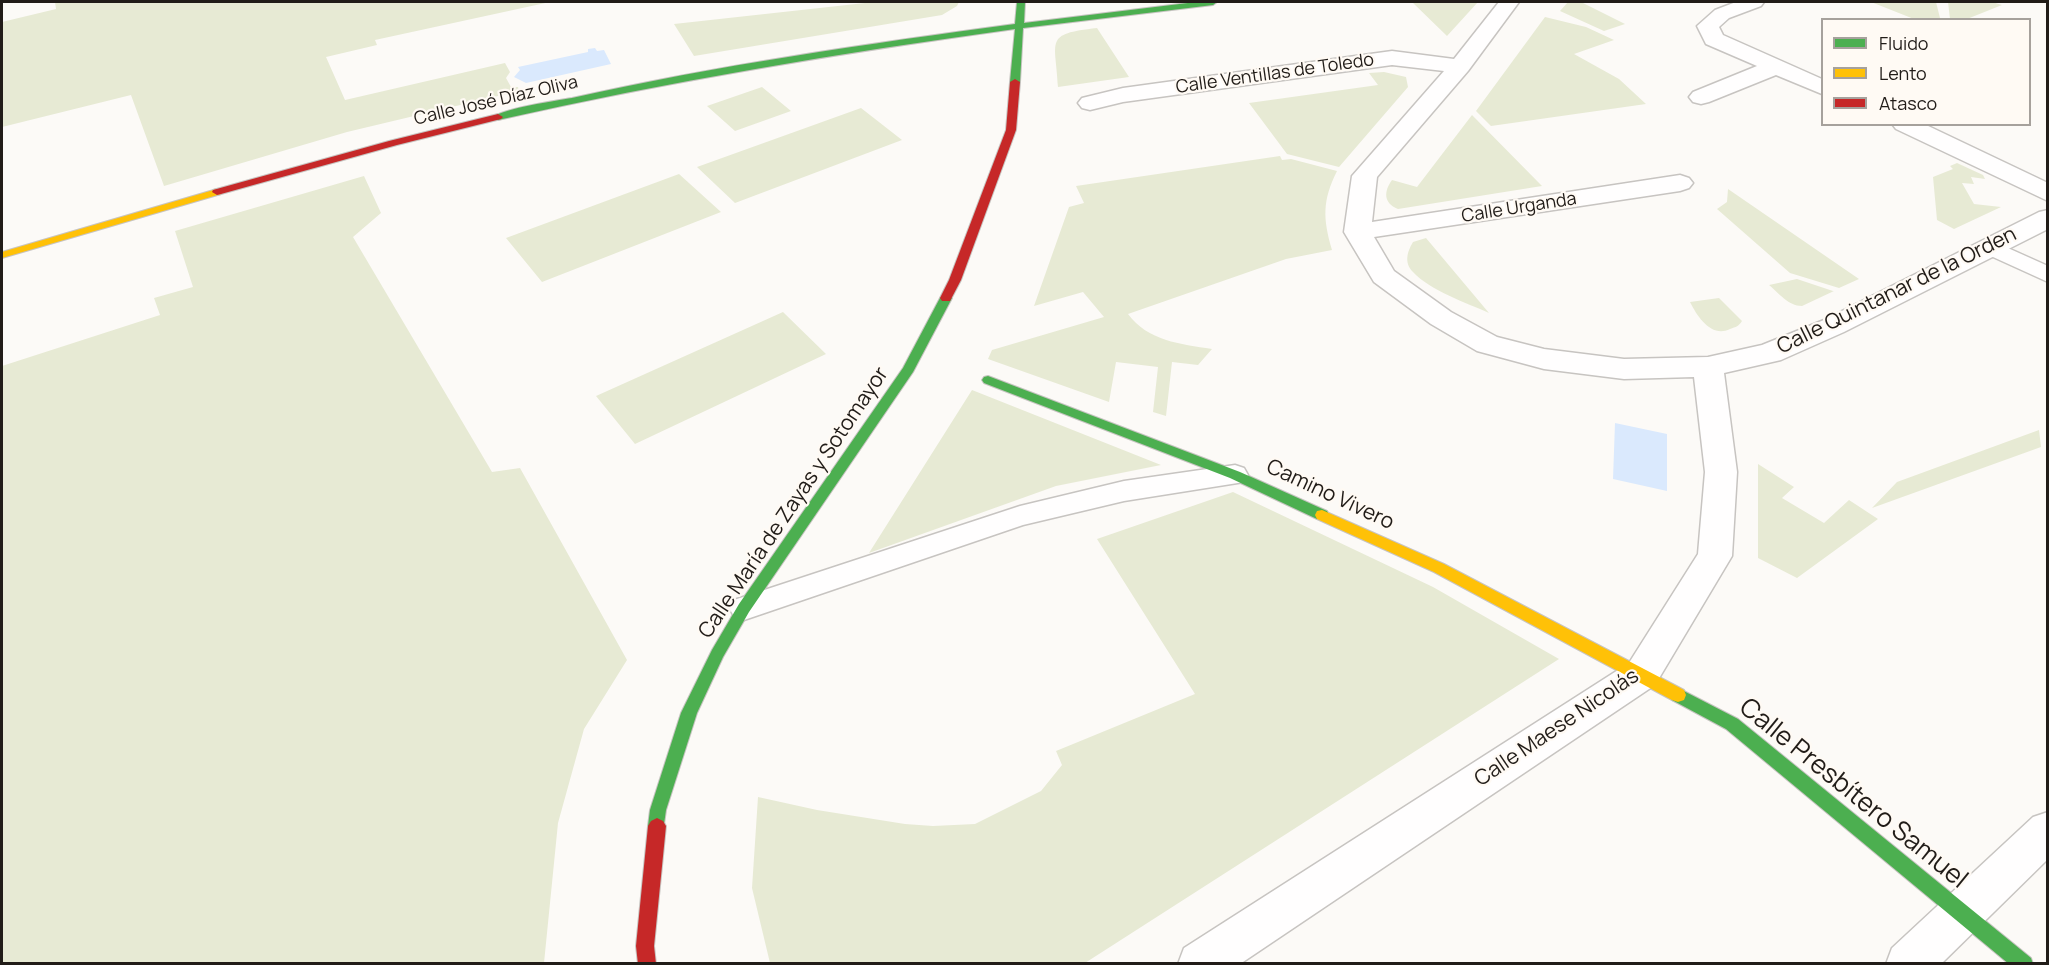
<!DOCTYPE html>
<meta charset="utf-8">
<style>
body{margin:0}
#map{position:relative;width:2049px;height:965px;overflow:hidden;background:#fcfaf7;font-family:Manrope,sans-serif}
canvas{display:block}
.frame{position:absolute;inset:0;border:3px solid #211c18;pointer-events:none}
.legend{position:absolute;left:1821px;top:18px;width:210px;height:108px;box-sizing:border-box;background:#fffaf4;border:2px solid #a6a19c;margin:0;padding:8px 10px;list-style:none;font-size:18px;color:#211c18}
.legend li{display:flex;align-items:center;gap:12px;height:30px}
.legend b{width:30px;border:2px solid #a6a19c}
</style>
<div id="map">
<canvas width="2049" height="965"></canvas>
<div class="frame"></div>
<ul class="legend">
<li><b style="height:8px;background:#4caf50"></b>Fluido</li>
<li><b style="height:8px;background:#ffc107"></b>Lento</li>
<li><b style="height:8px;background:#c62828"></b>Atasco</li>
</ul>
</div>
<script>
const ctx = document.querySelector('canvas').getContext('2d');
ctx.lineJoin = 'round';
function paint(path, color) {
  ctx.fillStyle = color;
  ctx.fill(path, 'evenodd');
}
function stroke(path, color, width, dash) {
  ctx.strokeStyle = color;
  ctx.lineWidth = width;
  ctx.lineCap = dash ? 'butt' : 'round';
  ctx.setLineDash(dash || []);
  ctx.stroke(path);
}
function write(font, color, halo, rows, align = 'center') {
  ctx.font = font + ' Manrope,sans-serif';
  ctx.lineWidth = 4.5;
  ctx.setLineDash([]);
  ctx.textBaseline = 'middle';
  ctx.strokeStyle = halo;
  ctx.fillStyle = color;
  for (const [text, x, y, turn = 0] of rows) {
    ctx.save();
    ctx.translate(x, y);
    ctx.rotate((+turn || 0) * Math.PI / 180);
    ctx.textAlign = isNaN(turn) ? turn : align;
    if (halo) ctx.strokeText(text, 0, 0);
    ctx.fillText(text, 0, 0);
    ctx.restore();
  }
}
paint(new Path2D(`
 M55 2H550L375 40 377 45 326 57 345 100 505 63 510 72 506 78 511 87H518L519 91 347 132 164 186 131 95 2 127V22L56 9Z
 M874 2H959L957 6 942 15 694 56 674 24Z
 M1412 2H1478L1447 36Z
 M1568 2H1581L1625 24 1604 31 1560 11Z
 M1871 2H1936L1940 18 1914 19Z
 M1948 2H1992L2002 5 1967 19H1950Z
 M1545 17 1586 27 1614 40 1574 54 1619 79 1646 104 1491 126 1476 111Z
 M1097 28 1129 77 1058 87C1056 40 1043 34 1097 28Z
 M1384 72 1406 77 1408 87 1339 167 1287 154 1249 103 1378 85 1369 73Z
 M762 87 791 111 735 131 707 106Z
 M861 108 902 140 735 203 697 167Z
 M1472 115 1542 186 1398 209C1383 203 1384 191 1392 180L1417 187Z
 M1280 156 1282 160 1291 159 1337 171C1322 201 1323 219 1332 250L1286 259 1128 314C1148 341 1180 344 1212 349L1198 365 1172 362 1166 416 1153 412 1158 367 1116 362 1109 402 988 359 992 350 1104 317 1083 292 1034 306 1069 207 1084 203 1076 186Z
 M1957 163 1983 175 1985 179 1971 177 1974 184 1962 183 1974 204 2001 207 1954 229 1937 220 1933 177 1953 169 1950 166Z
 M679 174 721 212 542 282 506 238Z
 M364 176 381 213 353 237 492 472 520 468 627 660 584 729 558 823 544 963H2V366L160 315 154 298 193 287 175 231Z
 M1728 189 1859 279 1839 288 1790 273 1717 209 1727 202Z
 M1426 238 1489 313C1467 303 1429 290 1413 272 1404 263 1407 252 1413 242Z
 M1797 279 1833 291H1834L1802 306C1788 306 1779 293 1769 285Z
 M1719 298 1742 321C1739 326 1736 327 1730 329 1712 338 1698 318 1690 302Z
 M783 312 826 354 635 444 596 396Z
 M972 390 1161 465 1056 486 869 553Z
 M2039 430 2041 447 1872 508 1897 482Z
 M1758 464 1794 487 1782 498 1824 523 1849 500 1878 519 1797 578 1758 558Z
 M1233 492 1433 587 1559 659 1085 963H770L752 888 758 797 817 810 905 824 933 826 975 824 1041 791 1062 765 1056 751 1195 694 1097 539Z`), '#e7ead4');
paint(new Path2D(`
 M595 48 597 51 604 50 611 64 526 83 514 77 520 70 518 67 588 52V49Z
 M1615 423 1667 434V491L1613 479Z`), '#dae9fd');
const lane = new Path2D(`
 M1990 240 2048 266V282L1982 252 1979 247 1982 242Z
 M1235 465 1244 468 1248 475 1244 482 1124 501 1023 525 744 620 734 616 729 608 734 600 1020 506 1124 481Z`);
const street = new Path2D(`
 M1499 2H1519L1468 71 1377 177 1372 222 1680 175 1689 178 1693 183 1689 188 1680 191 1374 237 1394 271 1451 312 1497 337 1544 349 1624 359 1708 357 1762 345 1824 320 2039 212 2048 210V229L1844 332 1781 360 1724 373 1737 472 1732 556 1655 685 1240 964H1178L1184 948 1629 663 1698 554 1705 472 1694 377 1624 379 1544 369 1477 351 1431 324 1374 282 1344 232 1352 176 1444 71 1392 65 1123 102 1090 110 1082 108 1078 103 1082 98 1123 88 1392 51 1454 59Z
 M1736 2H1764L1761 6 1729 18 1719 27 1723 35 1822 79V94L1776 75 1709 102 1701 104 1693 102 1689 97 1693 92 1757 66 1706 44 1697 26 1715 10Z
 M1892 124H1924L2048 183V201L1896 129Z
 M2048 812V859L1941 964H1886L1892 948 2033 817Z`);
const fast = new Path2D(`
 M1017 2H1025L1024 23 1196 2H1217L1213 5 1023 28 1020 82 1015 85 1010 82 1015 29C841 53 669 81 498 120L493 117C505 108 555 101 572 98 718 65 867 44 1015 24Z
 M946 294 952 298 913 372 749 612 723 657 697 713 666 810 663 831 657 834 651 831 648 826 650 810 681 713 712 650 739 604 903 368 940 298Z
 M988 376 1240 472 1327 511 1329 515 1327 519H1317L1230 478 984 383 982 380 984 377Z
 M1678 688 1738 719 2031 958 2033 964H2009L1726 729 1672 700 1670 695 1672 690Z`);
const slow = new Path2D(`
 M217 189 222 192 221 194 2 258V252Z
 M1322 510 1444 564 1684 690 1686 695 1684 700 1678 702 1672 700 1434 572 1317 519 1315 515 1317 511Z`);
const jam = new Path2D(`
 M1015 79 1020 82 1016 130 961 280 950 301H942L940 298 949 280 1006 130 1010 82Z
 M498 114 503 117 501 119 397 145 221 194 217 195 212 192 213 190 389 141Z
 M657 818 663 821 666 826 654 946 656 964H638L636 946 648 826 651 821Z`);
stroke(lane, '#c7c4c1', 3);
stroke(street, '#c7c4c1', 3);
stroke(fast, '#c7c4c1', 2);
stroke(slow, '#c7c4c1', 2);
stroke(jam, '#c7c4c1', 2);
paint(lane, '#fffefe');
paint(street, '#fffefe');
paint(fast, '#4caf50');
paint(slow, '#ffc107');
paint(jam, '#c62828');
write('18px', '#211c18', '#fffaf4', [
 ["Calle Ventillas de Toledo",1275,74,-8],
 ["Calle José Díaz Oliva",496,101,-13],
 ["Calle Urganda",1519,208,-9]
]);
write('21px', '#211c18', '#fffaf4', [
 ["Calle Quintanar de la Orden",1897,291,-26],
 ["Camino Vivero",1330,495,25],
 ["Calle María de Zayas y Sotomayor",794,503,-56],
 ["Calle Maese Nicolás",1557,728,-34]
]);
write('26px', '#211c18', '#fffaf4', [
 ["Calle Presbítero Samuel",1853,794,39]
]);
</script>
